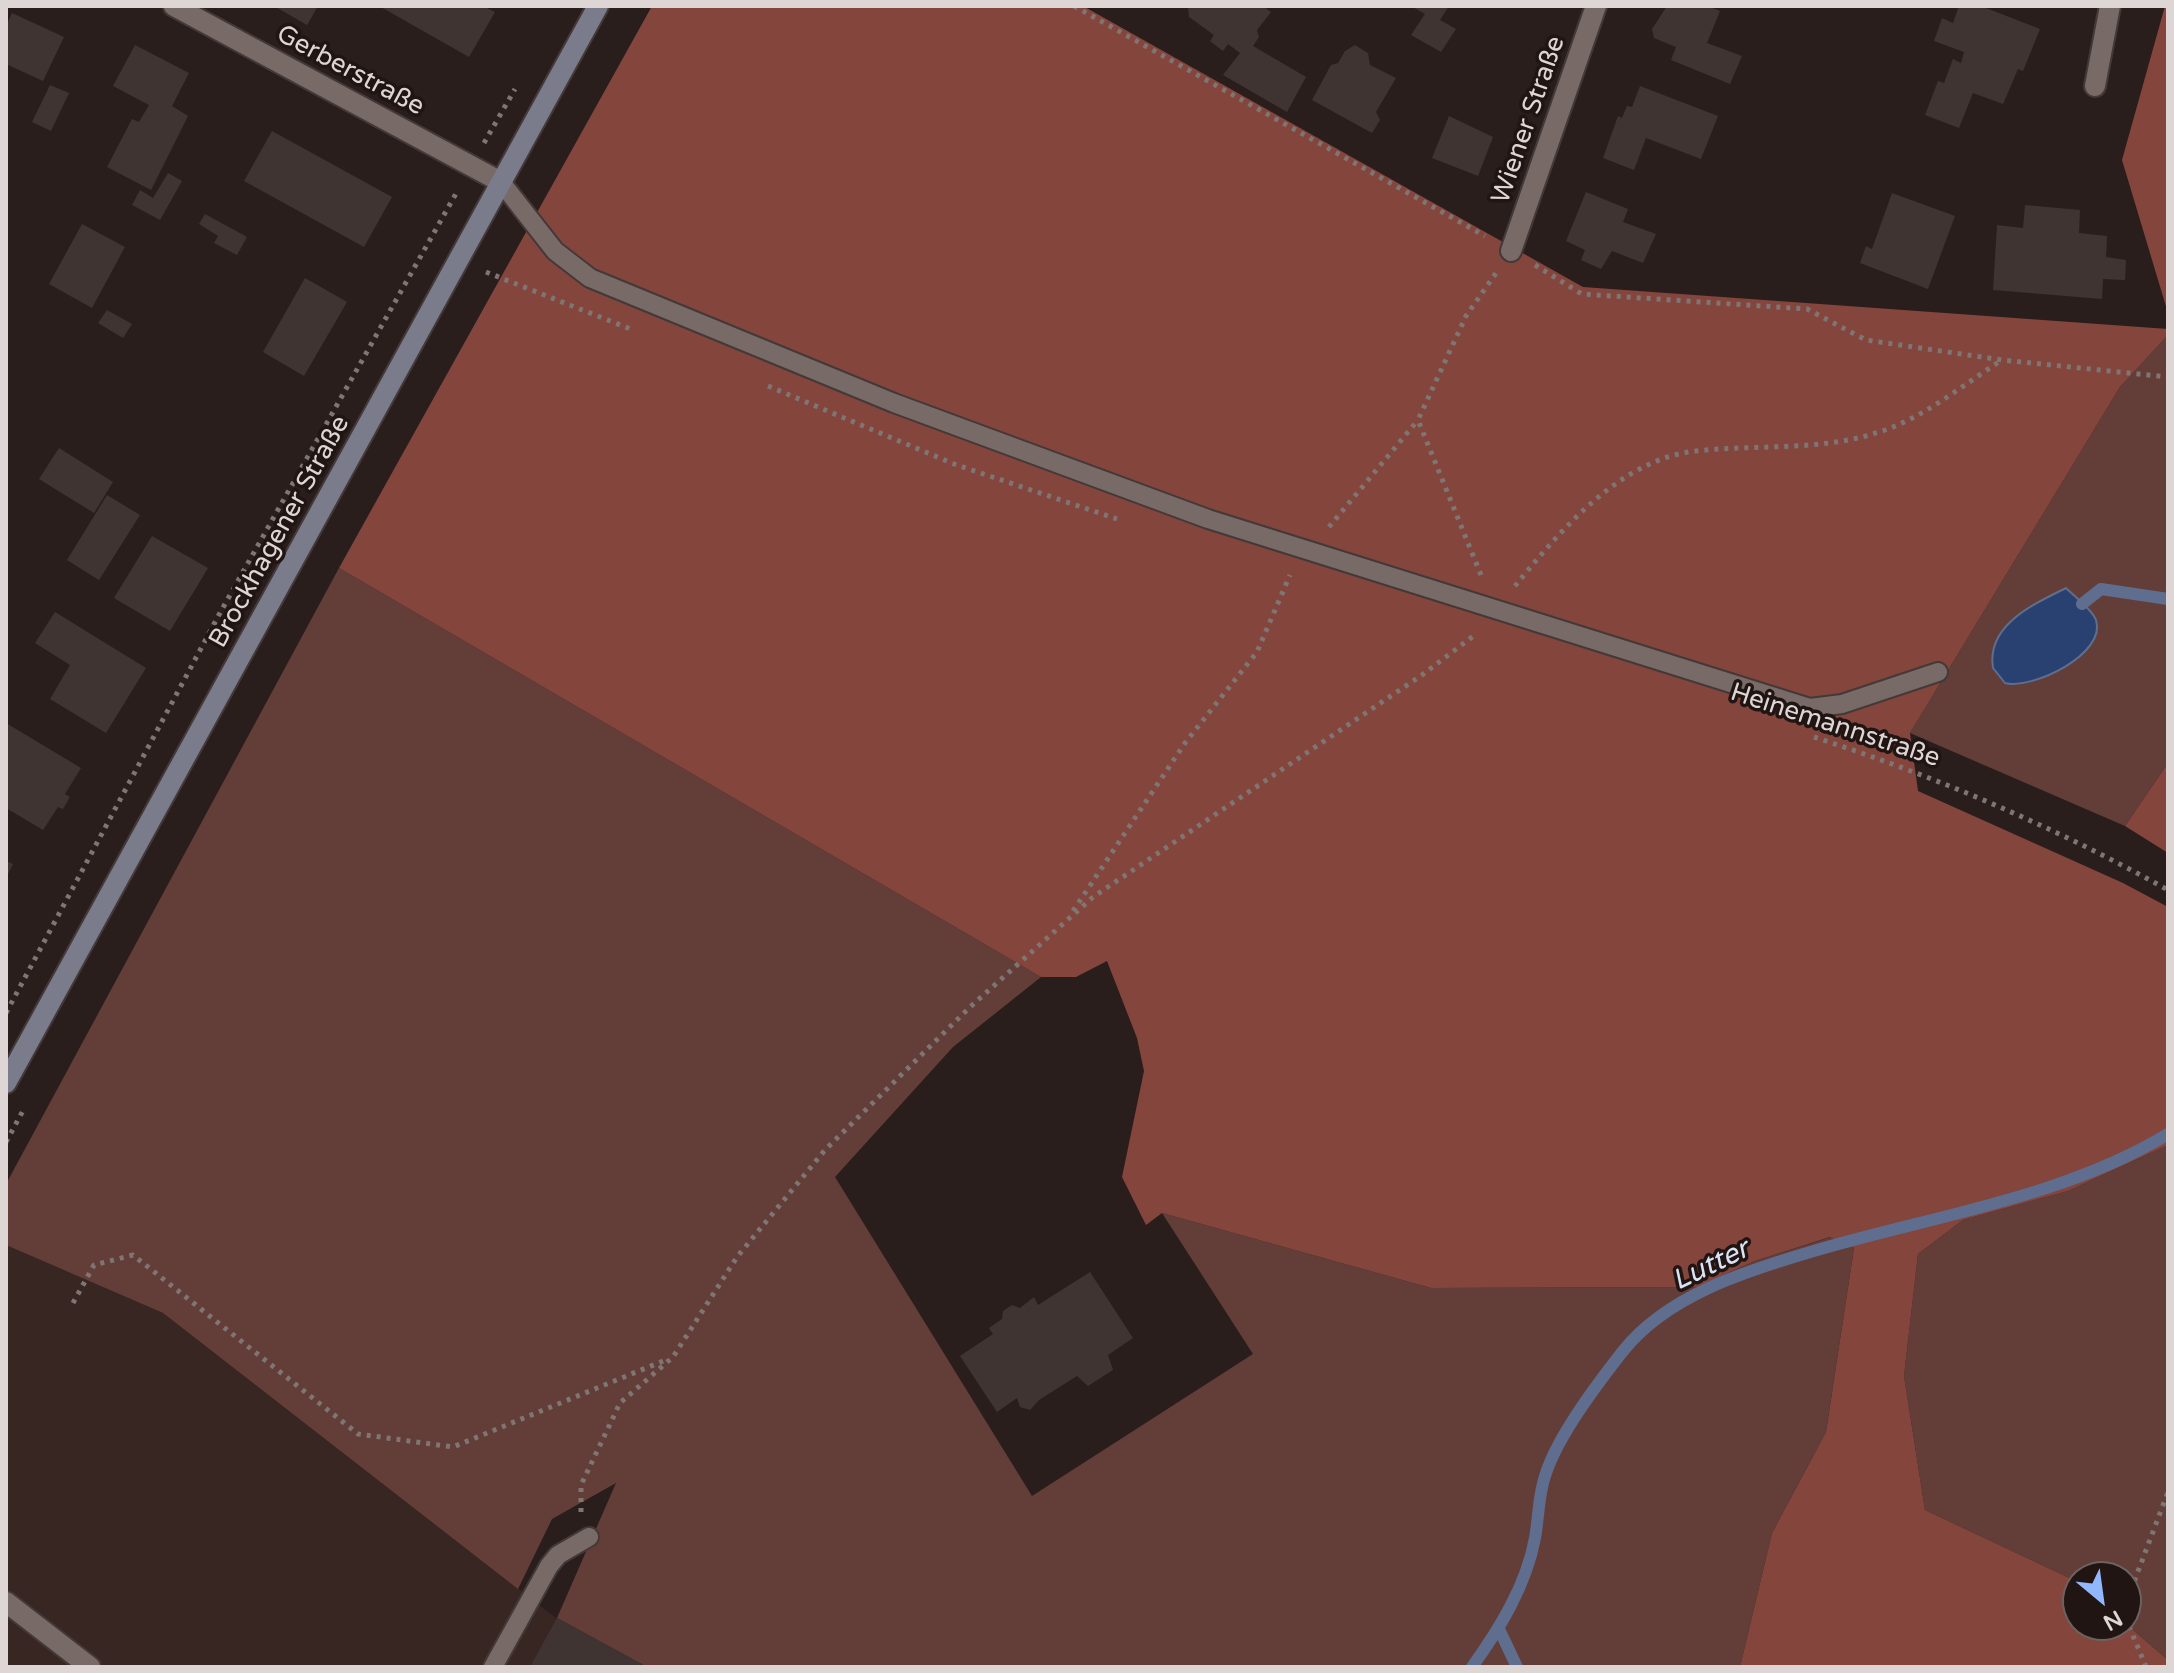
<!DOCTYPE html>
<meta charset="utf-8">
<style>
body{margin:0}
#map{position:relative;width:2174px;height:1673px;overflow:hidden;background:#2a1e1d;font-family:"Varela Round",sans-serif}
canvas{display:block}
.frame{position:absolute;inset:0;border:8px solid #ded6d4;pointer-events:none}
.north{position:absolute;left:2062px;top:1561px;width:80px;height:80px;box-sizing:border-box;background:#201513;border:2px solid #6c6260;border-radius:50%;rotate:151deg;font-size:22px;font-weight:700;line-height:32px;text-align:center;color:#ded6d4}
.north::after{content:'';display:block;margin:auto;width:28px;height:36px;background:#91b8fd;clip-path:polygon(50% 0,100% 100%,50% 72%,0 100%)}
</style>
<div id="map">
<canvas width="2174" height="1673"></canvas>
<div class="frame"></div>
<div class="north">N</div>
</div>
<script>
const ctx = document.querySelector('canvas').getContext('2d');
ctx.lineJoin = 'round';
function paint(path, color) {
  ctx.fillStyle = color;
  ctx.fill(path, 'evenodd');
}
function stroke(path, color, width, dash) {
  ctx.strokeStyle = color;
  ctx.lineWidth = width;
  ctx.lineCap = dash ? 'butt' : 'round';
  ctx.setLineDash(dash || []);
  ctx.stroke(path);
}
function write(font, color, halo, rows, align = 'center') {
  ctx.font = font + ' "Varela Round",sans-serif';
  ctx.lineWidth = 7;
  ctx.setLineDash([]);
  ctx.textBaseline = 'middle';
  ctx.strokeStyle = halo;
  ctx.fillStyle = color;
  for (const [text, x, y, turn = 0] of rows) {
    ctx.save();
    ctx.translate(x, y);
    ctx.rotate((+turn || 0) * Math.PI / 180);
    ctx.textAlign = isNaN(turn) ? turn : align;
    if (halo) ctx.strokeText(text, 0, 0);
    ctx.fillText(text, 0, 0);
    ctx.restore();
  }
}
paint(new Path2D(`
 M6 1245 163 1313 556 1618 647 1667H6Z`), '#382623');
paint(new Path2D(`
 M2168 335V763L2125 826 1910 733 2120 387Z
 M339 568 1041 977 953 1047 835 1177 1032 1496 1253 1354 1162 1213 1431 1288 1697 1287 1755 1261 1831 1237 1854 1248 1826 1432 1772 1533 1740 1667H647L557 1618 616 1483 552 1519 518 1589 163 1313 6 1245V1184Z
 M2168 1145V1660L2126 1624V1577H2078V1582L1925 1510 1904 1376 1918 1254 1963 1220 2068 1191Z`), '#633e38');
paint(new Path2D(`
 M652 6H1083L1583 287 2168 329V335L2120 387 1910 733 1918 791 2123 883 2168 907V1145L2068 1191 1963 1220 1918 1254 1904 1376 1925 1510 2078 1582V1625L2126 1624 2168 1660V1667H1740L1772 1533 1826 1432 1854 1248 1830 1237 1755 1261 1697 1287 1431 1288 1162 1213 1146 1225 1122 1177 1144 1071 1137 1038 1107 961 1076 977H1041L339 568Z
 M2165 6H2168V313L2122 160Z
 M2168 763V853L2125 826Z`), '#84453d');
const water = new Path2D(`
 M2066 588C2075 597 2092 609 2096 620 2107 654 2032 690 2005 683L1993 668C1986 625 2034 604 2066 588Z`);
paint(water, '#284171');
stroke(water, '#5f6e8f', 2);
stroke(new Path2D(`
 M2082 604 2101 589 2168 599
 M1499 1629 1517 1667
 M1472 1667C1500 1628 1526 1586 1535 1538 1539 1516 1538 1495 1546 1473 1559 1434 1598 1383 1623 1351 1667 1296 1743 1272 1807 1253 1926 1217 2061 1199 2168 1134`), '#5f6e8f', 12);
paint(new Path2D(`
 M274 6H318L307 25Z
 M379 6H483L495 12 469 57Z
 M1188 6H1263L1271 12 1257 30 1259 37 1253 46 1306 77 1287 112 1223 75 1240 53 1228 44 1223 51 1210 41 1214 35 1189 17Z
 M1411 6H1449L1440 20 1456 29 1441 52 1411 35 1425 14Z
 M1667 6H1707L1720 11 1707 43 1742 56 1730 84 1671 60 1676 47 1654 38 1652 29Z
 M1959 6H1981L2040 29 2023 71 2018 69 2003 104 1973 93 1959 128 1925 115 1938 81 1944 83 1953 59 1961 63 1964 52 1934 41 1942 18 1953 23Z
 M12 13 64 37 43 81 6 64V26Z
 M135 45 189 73 172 106 188 116 151 190 107 167 132 119 139 122 149 105 113 86Z
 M1355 45 1368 53 1370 65 1396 78 1376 112 1380 120 1372 133 1312 100 1331 65 1338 63 1345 51Z
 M50 85 69 93 51 131 32 122Z
 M1640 86 1718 116 1701 159 1646 138 1634 170 1603 158 1618 116 1622 118 1627 106 1632 107Z
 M1449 116 1493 137 1478 176 1432 158Z
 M272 131 392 197 364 247 244 181Z
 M168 173 182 181 160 220 132 205 140 190 153 198Z
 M1586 192 1628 209 1623 222 1656 234 1643 263 1612 251 1601 269 1581 260 1585 250 1566 241Z
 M1892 193 1955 216 1928 289 1860 263 1866 246 1872 249Z
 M2025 205 2080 210 2079 233 2107 236 2106 257 2126 260 2125 280 2103 279 2102 299 1993 290 1997 225 2023 228Z
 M205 214 247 237 237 255 214 243 218 236 199 224Z
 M82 224 125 247 92 308 49 284Z
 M305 278 347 302 304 376 263 352Z
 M107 310 132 324 123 338 98 323Z
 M59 448 113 482 94 513 39 479Z
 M107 495 140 515 99 580 67 560Z
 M152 536 208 568 170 631 114 598Z
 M55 612 146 668 106 733 50 699 70 665 35 643Z
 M6 723 81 768 65 794 70 797 63 809 58 807 43 830 6 808Z
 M6 861 13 864 6 878Z
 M1090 1272 1133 1338 1108 1355 1113 1370 1088 1386 1077 1376 1039 1400 1030 1410 1020 1407 1017 1398 997 1412 960 1356 993 1334 989 1328 1002 1319 1003 1311 1012 1305 1020 1308 1034 1297 1038 1305Z
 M557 1618 647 1667H530Z`), '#403432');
const service = new Path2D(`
 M501 182 555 251 590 278 894 403 1208 519 1810 708 1842 704 1938 672
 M493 1667 549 1566 558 1555 589 1537`);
const minor = new Path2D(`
 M174 6 501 182
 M2095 86 2110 6
 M1511 251 1596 6
 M6 1602 90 1667`);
const secondary = new Path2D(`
 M6 1083 598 6`);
stroke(service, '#433938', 22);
stroke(minor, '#433938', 24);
stroke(secondary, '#433938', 24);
stroke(new Path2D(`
 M1074 6 1485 236
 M484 143 515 89
 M1535 265 1582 294 1807 309 1866 340 2002 360 2168 377
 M486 272 633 330
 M768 386 954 464 1117 519
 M1329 527 1418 420
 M1481 575 1418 420 1466 316 1496 273
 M1515 586C1560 531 1620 459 1696 451 1758 444 1822 452 1882 431 1925 417 1964 384 2002 360
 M1814 737C1937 777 2055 827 2168 890
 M1073 911 1185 743 1257 652 1290 575
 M6 1013 221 611 458 190
 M6 1142 25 1107
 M73 1303 94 1265 133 1255 358 1434 453 1447 668 1359
 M581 1512V1485L620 1403 673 1357 737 1257 825 1150 969 1008 1093 897 1422 675 1476 634
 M2146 1667 2129 1626 2131 1590 2168 1492`), '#7f7573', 5, [4, 6]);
stroke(service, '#786a67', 18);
stroke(minor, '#786a67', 20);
stroke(secondary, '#7a7b8b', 20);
write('26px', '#ded6d4', '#201513', [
 ["Gerberstraße",350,71,28],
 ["Wiener Straße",1529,120,-71],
 ["Brockhagener Straße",280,532,-61],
 ["Heinemannstraße",1835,726,18]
]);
write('italic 28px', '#dae3f3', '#201513', [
 ["Lutter",1711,1266,-26]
]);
</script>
